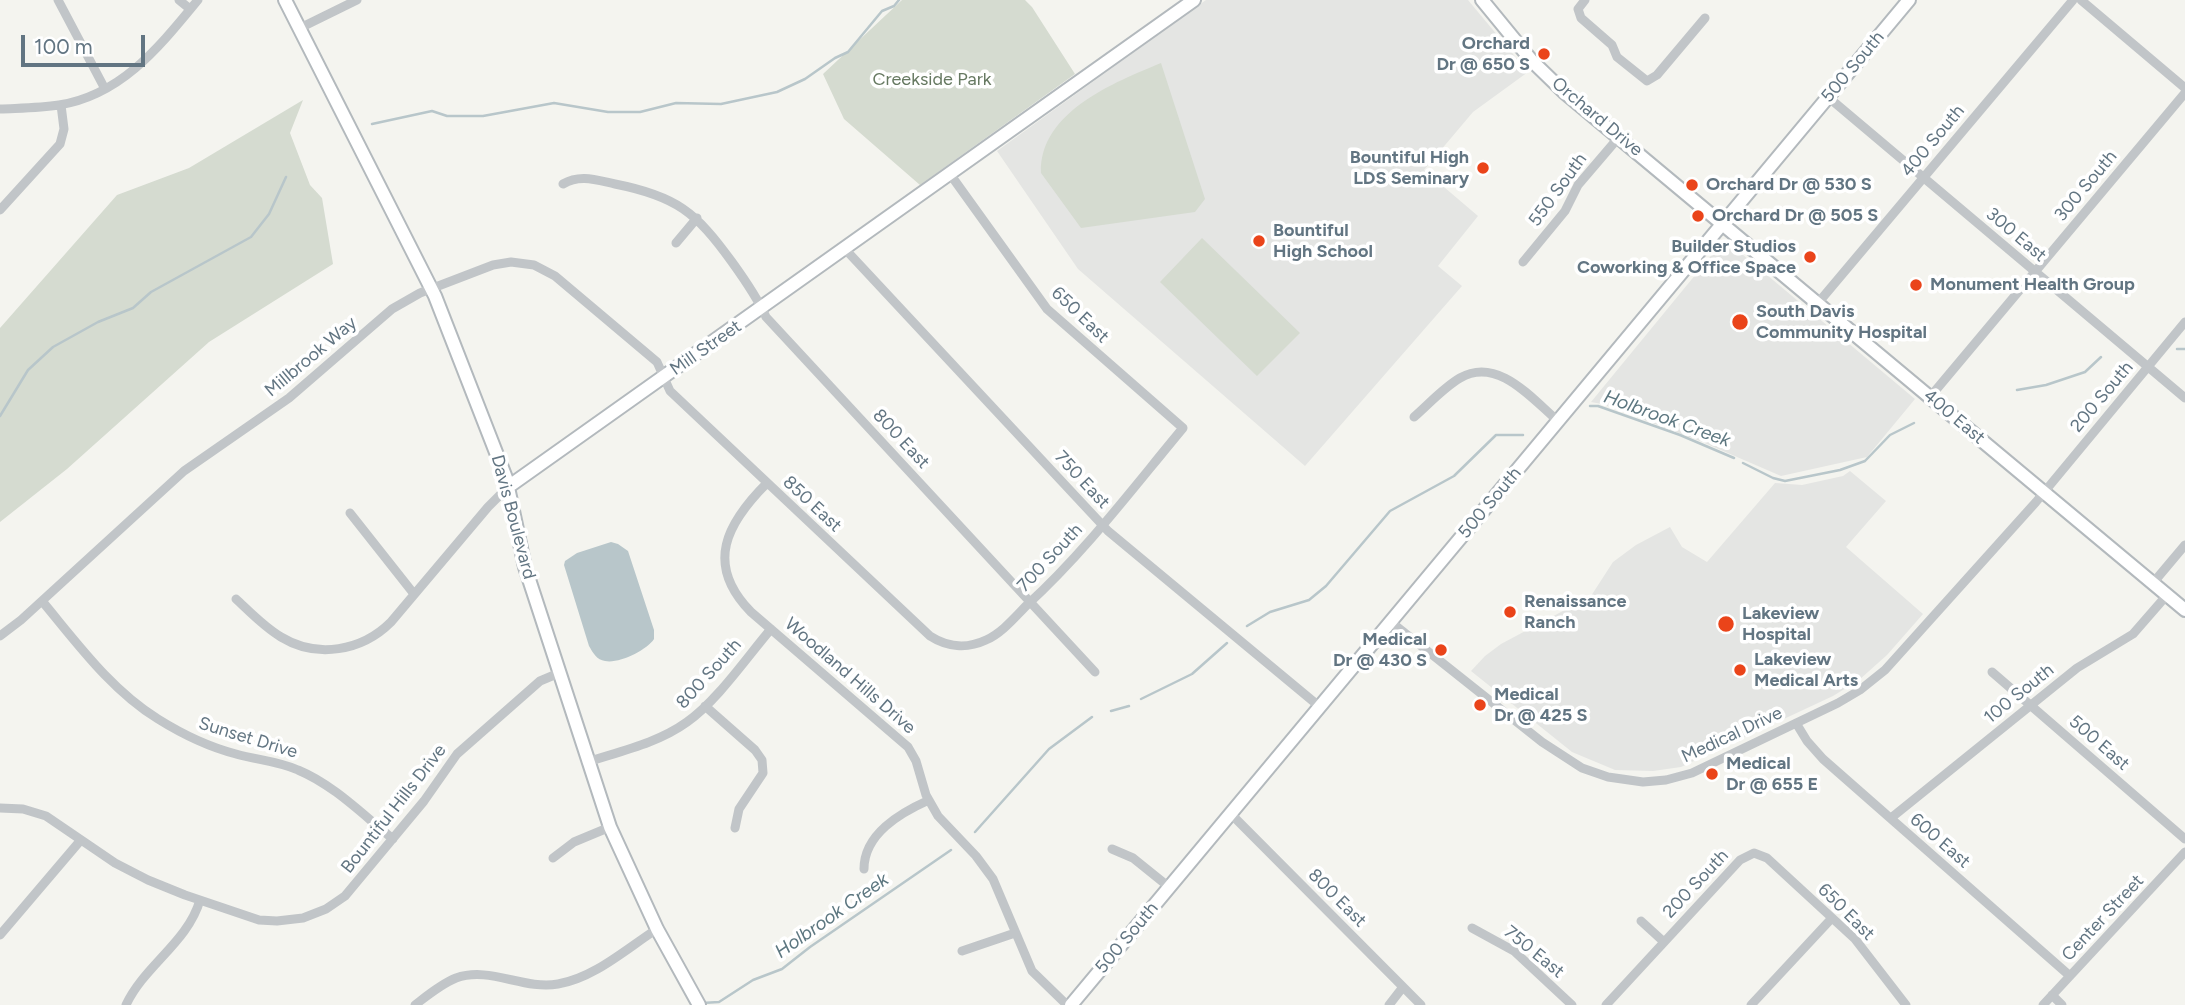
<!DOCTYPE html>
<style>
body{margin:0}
#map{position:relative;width:2185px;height:1005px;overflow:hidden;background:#f4f4ef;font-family:Figtree,sans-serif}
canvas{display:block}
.scale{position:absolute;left:21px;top:35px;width:124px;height:32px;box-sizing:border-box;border:4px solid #627582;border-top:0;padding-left:9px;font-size:21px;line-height:24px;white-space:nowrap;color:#627582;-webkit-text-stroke:5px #fff;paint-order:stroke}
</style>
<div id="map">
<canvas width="2185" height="1005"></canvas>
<div class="scale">100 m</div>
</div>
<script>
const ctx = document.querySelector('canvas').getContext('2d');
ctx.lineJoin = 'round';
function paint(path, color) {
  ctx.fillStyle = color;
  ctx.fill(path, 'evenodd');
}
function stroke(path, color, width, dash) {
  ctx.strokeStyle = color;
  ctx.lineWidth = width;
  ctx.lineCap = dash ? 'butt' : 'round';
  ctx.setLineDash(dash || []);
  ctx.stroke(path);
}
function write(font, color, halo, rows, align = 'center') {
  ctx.font = font + ' Figtree,sans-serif';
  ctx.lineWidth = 7;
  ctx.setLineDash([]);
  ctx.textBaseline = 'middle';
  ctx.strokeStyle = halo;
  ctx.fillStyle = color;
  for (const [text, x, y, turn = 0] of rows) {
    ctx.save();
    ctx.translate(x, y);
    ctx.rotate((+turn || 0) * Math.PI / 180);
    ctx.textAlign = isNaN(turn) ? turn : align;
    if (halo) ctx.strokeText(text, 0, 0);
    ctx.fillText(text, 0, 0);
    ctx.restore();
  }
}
paint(new Path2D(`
 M1206 0H1468L1528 72 1473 112 1424 170 1478 216 1438 266 1462 286 1305 466 1078 269 997 151Z
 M1724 243 1730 244 1915 399 1867 457 1781 476 1700 441 1602 404 1591 402 1719 246Z
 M1850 471 1886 501 1846 547 1923 614 1887 655 1859 680 1833 696 1681 767 1653 771 1615 770 1572 752 1471 671 1485 656 1501 644 1591 596 1613 562 1636 545 1670 527 1682 547 1707 562 1775 483 1802 485 1843 476Z`), '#e4e5e3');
paint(new Path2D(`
 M902 0H1025L1032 7 1075 74 920 185 844 119 823 74Z
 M1161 63 1205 199 1195 212 1081 228 1041 173C1039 112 1115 82 1161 63Z
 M303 100 290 133 310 185 322 198 333 264 209 342 67 469 0 522V328L117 195 189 168Z
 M1202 238 1300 333 1257 376 1160 282Z`), '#d5dbd0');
paint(new Path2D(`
 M611 542 618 544 628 551 654 630V639C647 650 619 664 605 661 597 660 593 653 589 646L564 565 565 561 577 553Z`), '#b8c6ca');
stroke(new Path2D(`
 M372 124 432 111 447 116H483L554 103 608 112H640L676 103 721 104 777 92 805 79 835 58 848 52 882 11 894 6 899 0
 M2177 349H2185
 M2017 390 2046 385 2085 372 2101 357
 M1590 406H1598L1680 435 1734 458
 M0 416 28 370 53 347 98 322 133 308 151 292 251 237 269 214 286 177
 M1743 463 1773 478 1785 481 1840 470 1865 461 1890 435 1914 423
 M1247 626 1270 612 1309 600 1326 586 1390 511 1454 476 1496 435H1523
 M1141 699 1192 674 1227 643
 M1111 711 1129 706
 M975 832 1049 749 1092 717
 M702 1003 719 1002 753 980 782 969 810 947 951 850`), '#b8c6ca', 2.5);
const secondary = new Path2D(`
 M285 0 435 296 506 478 525 567 610 827 657 929 699 1005
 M1482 0 1532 61 1564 92 2185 610
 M508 487 1194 0
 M1071 1005 1909 0`);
stroke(secondary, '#b3b9bd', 16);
stroke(new Path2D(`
 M58 0 105 89
 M179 0 190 9
 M1585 0 1578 9 1581 18 1612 45 1617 57 1647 81 1657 75 1705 18
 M2081 0 2185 88
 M300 28 357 0
 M1828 97 2185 398
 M0 109C20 108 40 108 59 105 122 95 160 46 198 0
 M563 184C580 174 596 180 615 184 676 196 696 212 732 262 745 280 757 297 766 317L1095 672
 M0 210 60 144 64 129 61 105
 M676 243 697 218
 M845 249 1108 531 1320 707
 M1523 262 1565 211 1578 185 1619 137
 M1818 303 2073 0
 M1930 397 2185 93
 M1414 417C1429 404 1443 388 1460 378 1498 356 1532 399 1558 421
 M767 483C727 523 704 564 751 612L908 747 916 761 926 795 938 816 976 856 993 879 1032 971 1067 1005
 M350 513 414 594
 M2153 583 2185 545
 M236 599C250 612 264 627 281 637 317 659 362 651 391 622L488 507 508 487
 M42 601C77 643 111 690 158 719 182 734 209 747 236 754 257 760 278 761 298 770 334 785 363 815 393 839
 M1391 622 1542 742 1582 768 1608 777 1643 782 1666 780 1692 773 1838 703 1860 690 1885 670 2036 502 2185 322
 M0 636 21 620 184 471 289 398 392 309 420 293 493 265 511 262 534 265 555 276 657 362 670 391 930 636C947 647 967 649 986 640 1002 633 1015 617 1027 605 1085 552 1133 488 1183 428L1047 309 950 174
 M1992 672 2185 839
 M705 706 755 750 762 760 763 773 739 809 735 828
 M1796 723 1807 741 1823 759 2070 976
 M587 762C621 751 658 743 687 722 717 701 747 657 771 629
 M0 808 23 809 46 816 115 863 148 880 185 895 259 920 277 921 303 918 326 909 345 896 424 801 457 754 540 681 559 673
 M1231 814 1421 1005
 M1891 818 2077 668 2133 634 2167 595
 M1112 849 1133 858 1169 887
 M553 858 574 842 610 827
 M864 869C864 834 900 813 929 800
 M1641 921 1664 942
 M1472 928 1514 951 1572 1005
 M0 935 80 841
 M962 951 1015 933
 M2052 995 2062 1005
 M126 1005C144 966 188 942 200 900
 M415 1005C428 995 441 984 456 978 490 966 523 990 558 984 594 978 626 949 657 929
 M1389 1005 1403 987
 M1606 1005 1740 860 1754 853 1767 858 1855 939 1906 1005
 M1751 1005 1832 918
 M2043 1005 2185 852`), '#c1c5c8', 9);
stroke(secondary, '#fff', 12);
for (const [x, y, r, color] of [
 [1544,54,7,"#ea441a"],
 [1483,168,7,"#ea441a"],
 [1692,185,7,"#ea441a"],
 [1698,216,7,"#ea441a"],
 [1259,241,7,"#ea441a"],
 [1810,257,7,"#ea441a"],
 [1916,285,7,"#ea441a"],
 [1740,322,9,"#ea441a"],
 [1510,612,7,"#ea441a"],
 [1726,624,9,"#ea441a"],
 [1441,650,7,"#ea441a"],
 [1740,670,7,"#ea441a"],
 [1480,705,7,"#ea441a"],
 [1712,774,7,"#ea441a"]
]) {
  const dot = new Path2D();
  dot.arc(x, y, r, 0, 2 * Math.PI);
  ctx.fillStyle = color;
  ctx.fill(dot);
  stroke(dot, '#fff', 2.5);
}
write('bold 18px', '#627582', '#fff', [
 ["Orchard",1530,44,"right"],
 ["Dr @ 650 S",1530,65,"right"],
 ["Bountiful High",1469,158,"right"],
 ["LDS Seminary",1469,179,"right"],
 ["Orchard Dr @ 530 S",1706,185],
 ["Orchard Dr @ 505 S",1712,216],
 ["Bountiful",1273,231],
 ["High School",1273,252],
 ["Builder Studios",1796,247,"right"],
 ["Coworking & Office Space",1796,268,"right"],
 ["Monument Health Group",1930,285],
 ["South Davis",1756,312],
 ["Community Hospital",1756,333],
 ["Renaissance",1524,602],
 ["Ranch",1524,623],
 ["Lakeview",1742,614],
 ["Hospital",1742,635],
 ["Medical",1427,640,"right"],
 ["Dr @ 430 S",1427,661,"right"],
 ["Lakeview",1754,660],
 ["Medical Arts",1754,681],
 ["Medical",1494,695],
 ["Dr @ 425 S",1494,716],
 ["Medical",1726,764],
 ["Dr @ 655 E",1726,785]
], 'left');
write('18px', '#627582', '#fff', [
 ["500 South",1853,67,-50],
 ["Orchard Drive",1597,117,40],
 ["400 South",1933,141,-50],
 ["300 South",2086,186,-50],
 ["550 South",1558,190,-54],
 ["300 East",2016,235,40],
 ["650 East",1080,315,44],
 ["Mill Street",706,348,-35],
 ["Millbrook Way",311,357,-40],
 ["200 South",2102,397,-50],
 ["400 East",1954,417,40],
 ["800 East",901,439,47],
 ["750 East",1082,480,47],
 ["500 South",1490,503,-50],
 ["850 East",812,504,43],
 ["Davis Boulevard",513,517,75],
 ["700 South",1050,558,-47],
 ["800 South",709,674,-48],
 ["Woodland Hills Drive",850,676,41],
 ["100 South",2019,694,-39],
 ["Medical Drive",1732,735,-25],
 ["Sunset Drive",248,738,17],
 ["500 East",2099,743,41],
 ["Bountiful Hills Drive",394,809,-52],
 ["600 East",1940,841,41],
 ["200 South",1696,884,-47],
 ["800 East",1337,898,45],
 ["650 East",1846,912,45],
 ["Center Street",2103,918,-47],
 ["500 South",1127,938,-50],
 ["750 East",1534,952,39]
]);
write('18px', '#667961', '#fff', [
 ["Creekside Park",932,80]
]);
write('italic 19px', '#5d7780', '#fff', [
 ["Holbrook Creek",1667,419,20],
 ["Holbrook Creek",832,916,-35]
]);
</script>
